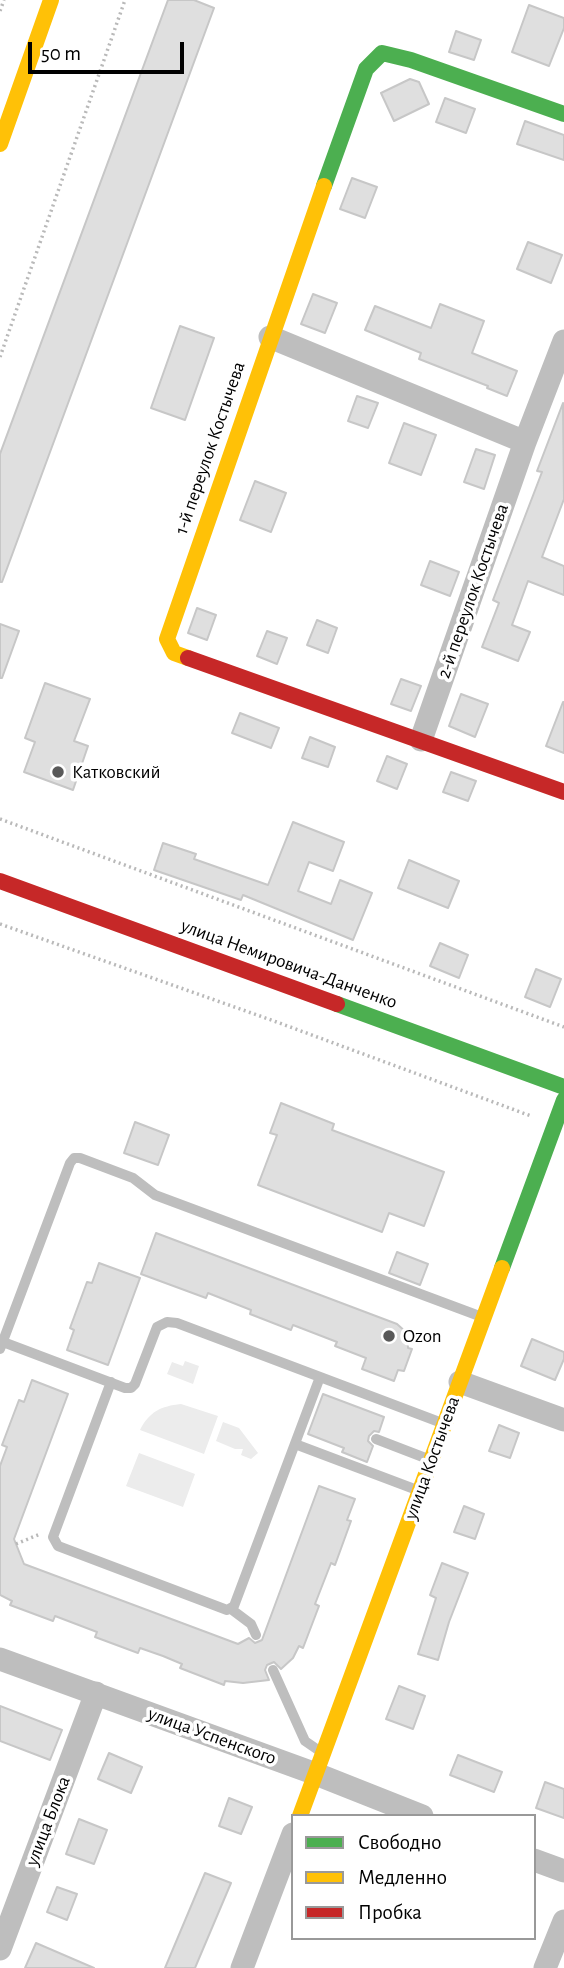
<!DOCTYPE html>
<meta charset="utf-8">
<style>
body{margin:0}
#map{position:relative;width:564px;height:1968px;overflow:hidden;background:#fff;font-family:"Alegreya Sans",sans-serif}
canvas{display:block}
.legend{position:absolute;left:291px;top:1814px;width:245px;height:126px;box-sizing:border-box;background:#fff;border:2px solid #999;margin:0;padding:9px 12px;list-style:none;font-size:21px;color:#000}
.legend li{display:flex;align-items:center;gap:14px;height:35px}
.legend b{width:35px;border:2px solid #999}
.scale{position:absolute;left:28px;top:42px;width:156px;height:32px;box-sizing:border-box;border:4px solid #000;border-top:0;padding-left:9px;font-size:21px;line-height:24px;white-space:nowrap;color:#000;-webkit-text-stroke:5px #fff;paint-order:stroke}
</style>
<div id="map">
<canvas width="564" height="1968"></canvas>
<ul class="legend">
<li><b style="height:9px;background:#4caf50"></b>Свободно</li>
<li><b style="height:9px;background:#ffc107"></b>Медленно</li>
<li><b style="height:9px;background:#c62828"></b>Пробка</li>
</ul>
<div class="scale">50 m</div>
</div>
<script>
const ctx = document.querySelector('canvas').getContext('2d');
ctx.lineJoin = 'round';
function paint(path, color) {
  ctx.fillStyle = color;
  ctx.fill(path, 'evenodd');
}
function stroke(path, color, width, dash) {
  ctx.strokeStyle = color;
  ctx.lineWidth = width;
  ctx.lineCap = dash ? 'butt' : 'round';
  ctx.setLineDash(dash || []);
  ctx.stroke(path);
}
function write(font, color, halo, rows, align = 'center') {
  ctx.font = font + ' "Alegreya Sans",sans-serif';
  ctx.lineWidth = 7;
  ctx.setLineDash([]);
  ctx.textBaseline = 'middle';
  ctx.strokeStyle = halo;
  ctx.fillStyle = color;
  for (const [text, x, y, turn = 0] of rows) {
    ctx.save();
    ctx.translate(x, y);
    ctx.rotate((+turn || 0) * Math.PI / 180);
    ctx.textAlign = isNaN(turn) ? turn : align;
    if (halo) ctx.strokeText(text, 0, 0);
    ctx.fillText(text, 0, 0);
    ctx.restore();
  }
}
paint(new Path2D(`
 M185 1361 199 1366 193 1384 167 1374 172 1362 183 1366Z
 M181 1404 218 1416 204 1454 140 1430C149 1412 161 1406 181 1404Z
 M223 1422 239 1428 258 1453 251 1459 241 1455 243 1449H235L216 1441Z
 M139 1453 195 1474 183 1507 126 1486Z`), '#ececec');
const building = new Path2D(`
 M168 0H194L214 8 2 582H0V454Z
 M529 5 564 18V28L549 66 512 52Z
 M456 31 481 40 474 60 449 52Z
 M410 79 419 82 429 104 394 121 381 93Z
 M445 98 475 109 466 133 436 122Z
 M525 121 564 135V160L517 144Z
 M352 178 377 187 365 218 340 209Z
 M528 242 562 255 551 283 517 269Z
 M313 294 337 303 325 333 301 324Z
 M440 304 484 321 472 353 517 371 507 396 487 388 488 386 419 359 421 353 365 330 375 306 431 328Z
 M180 326 214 338 185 420 151 408Z
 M357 396 378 403 368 428 348 421Z
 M563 403 564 499 542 557 564 566V595L528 581 512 625 530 632 518 661 482 647 499 603 493 600 542 472 537 471Z
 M404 423 436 435 421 475 389 463Z
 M476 449 495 455 484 489 464 482Z
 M255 481 286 493 271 532 240 520Z
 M430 561 459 572 450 596 421 585Z
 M197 608 216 615 207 640 188 633Z
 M317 620 337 628 328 653 307 645Z
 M0 624 19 631 2 678H0Z
 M267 631 287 638 277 664 257 656Z
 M401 679 421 686 411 711 391 704Z
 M45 683 90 699 74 741 88 746 73 790 24 772 35 742 25 738Z
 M461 694 488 704 475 737 449 726Z
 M563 702H564V753L546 746Z
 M240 713 279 728 271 748 232 733Z
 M310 737 335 747 328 767 302 758Z
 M387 756 407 764 397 789 377 781Z
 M451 772 476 781 468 801 443 792Z
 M293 822 344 842 333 871 309 862 298 891 331 904 340 880 372 893 353 940 243 895 241 900 154 870 163 843 196 854 194 859 268 885Z
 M409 860 459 881 448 908 398 888Z
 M440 943 468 955 459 978 430 966Z
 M536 969 561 979 550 1007 525 997Z
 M281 1103 334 1124 332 1130 444 1172 424 1226 389 1213 382 1232 258 1185 277 1135 270 1133Z
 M135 1122 169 1135 158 1165 124 1153Z
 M156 1233 397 1324 407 1333 408 1348 412 1349 404 1371 398 1370 394 1381 362 1369 366 1358 335 1346 337 1342 293 1325 291 1330 250 1314 251 1310 208 1293 206 1298 141 1274Z
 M397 1252 428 1264 420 1285 389 1273Z
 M99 1263 140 1278 108 1365 67 1350 74 1330 70 1328 87 1282 92 1283Z
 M532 1339 564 1352V1359L555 1380 521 1366Z
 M32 1380 68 1394 14 1539 24 1564 206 1632 238 1644 249 1638 255 1643 262 1640 319 1486 355 1499 347 1520 351 1521 335 1565 331 1563 315 1604 319 1606 303 1648 299 1646 293 1658 281 1669 274 1662 267 1665 265 1670 269 1680 243 1683 225 1681 224 1685 180 1668 182 1664 163 1656 140 1648 138 1653 95 1637 97 1632 55 1616 53 1621 10 1605 12 1601 0 1595V1466L7 1447 2 1445 19 1400 24 1402Z
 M323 1394 384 1417 379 1432 374 1431 369 1436 368 1441 373 1446 367 1462 342 1452 344 1448 308 1434Z
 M499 1425 519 1433 510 1458 489 1451Z
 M464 1506 484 1514 475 1539 454 1532Z
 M442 1563 468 1573 449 1622 438 1660 418 1654 436 1598 430 1595Z
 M399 1686 425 1696 413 1729 386 1719Z
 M0 1706 62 1730 50 1760 0 1741Z
 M109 1753 142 1767 131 1793 98 1779Z
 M458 1755 502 1772 494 1792 450 1775Z
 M545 1782 564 1789V1818L536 1808Z
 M229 1798 252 1807 241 1834 219 1826Z
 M79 1819 107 1830 94 1864 66 1854Z
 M205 1873 231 1883 195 1968H165Z
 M57 1887 77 1894 67 1920 47 1912Z
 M36 1943 94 1968H25Z`);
paint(building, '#dfdfdf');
stroke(building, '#c7c7c7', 2);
stroke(new Path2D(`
 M0 11 4 0
 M0 357 125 0
 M0 819 564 1027
 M0 924 274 1021 531 1116
 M16 1544 40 1534`), '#b9b9b9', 3.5, [2, 3.5]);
stroke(new Path2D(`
 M3 1342 125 1388H131L135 1384 157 1327 167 1322 177 1323 442 1423
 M0 1349 70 1163 74 1158H80L133 1178 155 1195 482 1317
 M111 1382 53 1537 58 1546 227 1610 234 1606 320 1377
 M376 1439 428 1459
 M295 1444 417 1490
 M231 1609 251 1624 256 1635
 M273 1670 305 1741 321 1752`), '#bebebe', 10);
stroke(new Path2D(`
 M270 337 525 442
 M421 740 525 442 564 341
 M460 1382 564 1420
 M0 1659 316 1774 422 1816
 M534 1860 564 1871
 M0 1949 96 1693
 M242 1968 293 1834
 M545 1968 564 1921`), '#bebebe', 23);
stroke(new Path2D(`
 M324 186 366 69 382 53 411 60 564 114
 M337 1004 564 1087
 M502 1268 564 1100`), '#4caf50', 16);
stroke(new Path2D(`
 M0 144 51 0
 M188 658 174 653 167 639 324 186
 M300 1816 502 1268`), '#ffc107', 16);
stroke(new Path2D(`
 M188 658 564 792
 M0 881 337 1004`), '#c62828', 16);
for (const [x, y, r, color] of [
 [58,772,7,"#595959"],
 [389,1336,7,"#595959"]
]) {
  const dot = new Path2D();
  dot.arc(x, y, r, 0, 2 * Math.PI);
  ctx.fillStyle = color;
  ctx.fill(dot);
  stroke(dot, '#fff', 2.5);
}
write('19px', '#000', '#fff', [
 ["1-й переулок Костычева",210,448,-71],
 ["2-й переулок Костычева",473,591,-71],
 ["улица Немировича-Данченко",289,964,20],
 ["улица Костычева",432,1458,-70],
 ["улица Успенского",212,1736,20],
 ["улица Блока",48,1821,-69]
]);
write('19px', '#000', '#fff', [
 ["Катковский",72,772],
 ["Ozon",403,1336]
], 'left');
</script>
